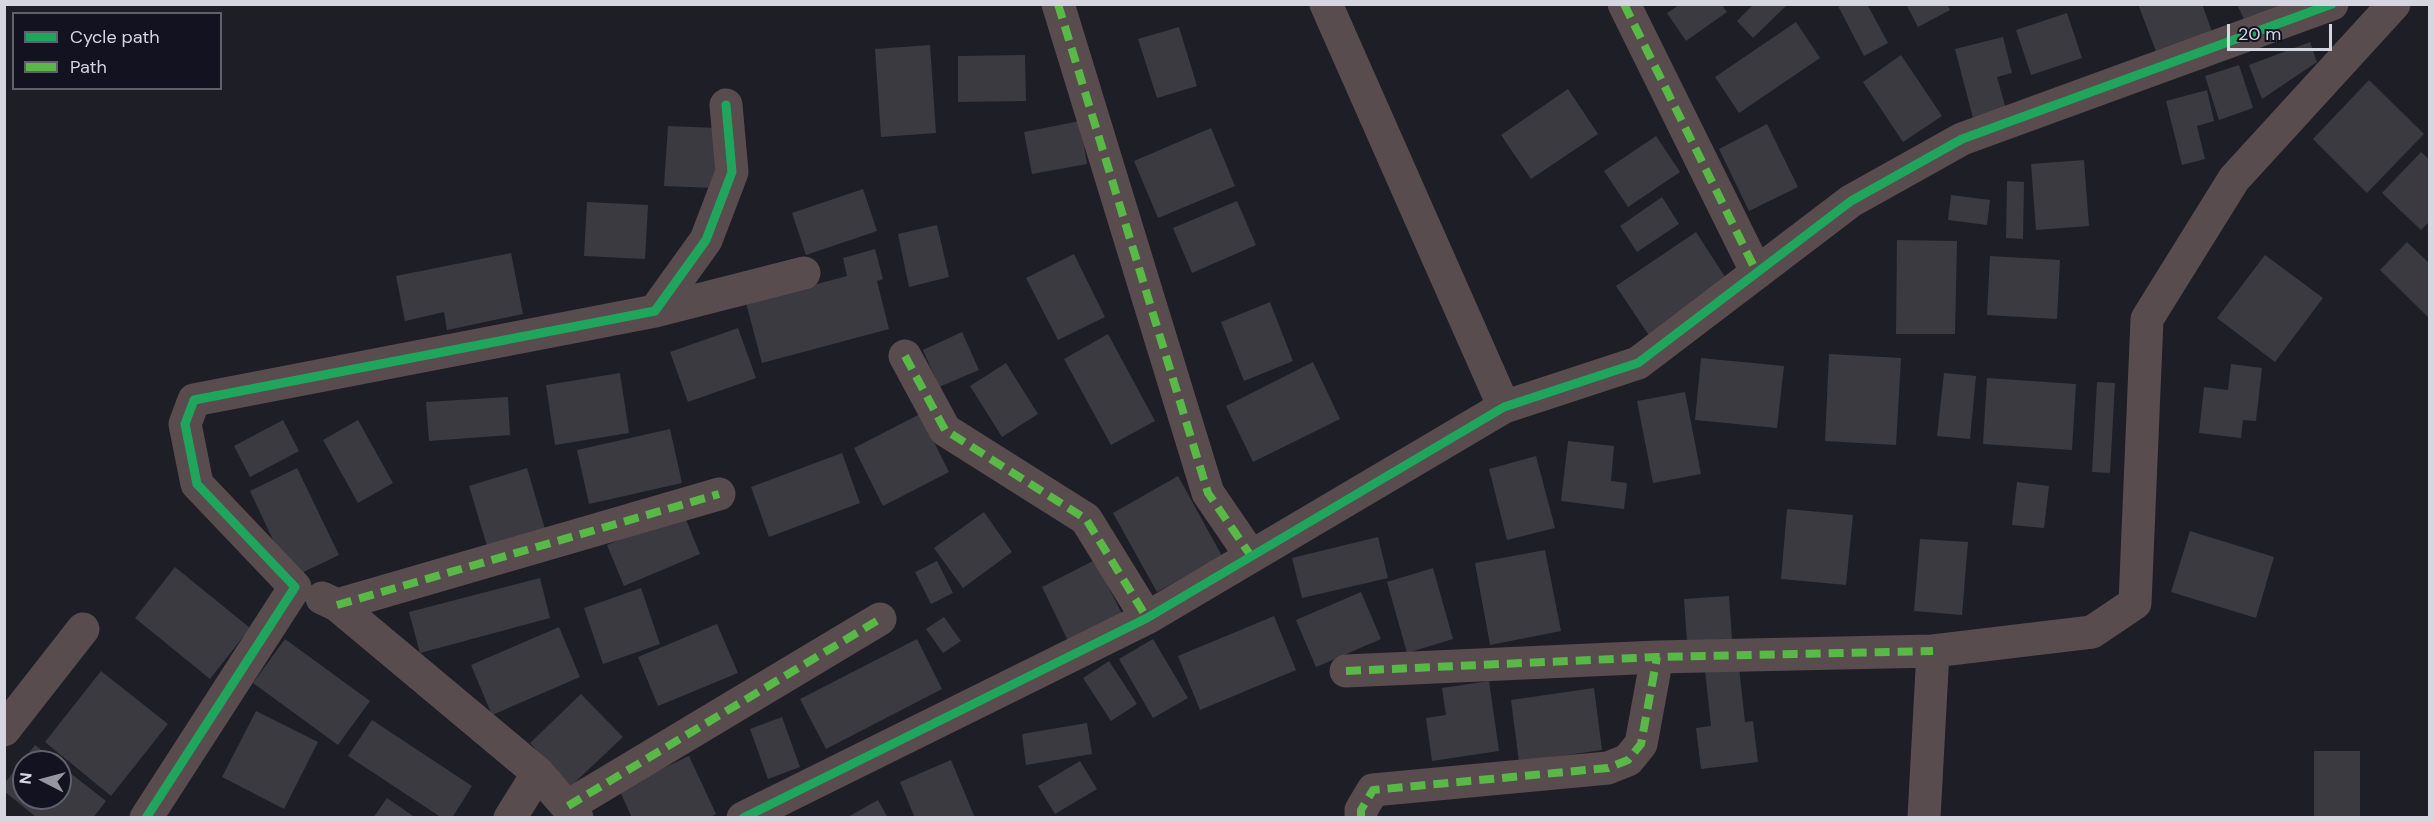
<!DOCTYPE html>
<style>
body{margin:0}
#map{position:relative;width:2434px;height:822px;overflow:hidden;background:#1e1e26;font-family:"DM Sans",sans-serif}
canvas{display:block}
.frame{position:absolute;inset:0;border:6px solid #d5d6e0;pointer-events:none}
.legend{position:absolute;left:12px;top:12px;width:210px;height:78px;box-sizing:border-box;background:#121220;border:2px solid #60606d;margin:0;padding:8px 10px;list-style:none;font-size:18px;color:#d5d6e0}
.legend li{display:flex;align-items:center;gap:12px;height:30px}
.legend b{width:30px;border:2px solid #60606d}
.north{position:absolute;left:12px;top:750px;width:60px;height:60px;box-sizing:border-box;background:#121220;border:2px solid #60606d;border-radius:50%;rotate:276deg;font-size:16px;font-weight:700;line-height:24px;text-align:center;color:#d5d6e0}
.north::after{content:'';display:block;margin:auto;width:21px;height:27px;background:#95969f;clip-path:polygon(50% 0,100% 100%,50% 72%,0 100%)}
.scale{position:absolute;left:2227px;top:24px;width:105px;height:27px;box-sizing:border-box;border:3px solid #d5d6e0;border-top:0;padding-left:8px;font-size:18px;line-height:21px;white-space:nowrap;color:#d5d6e0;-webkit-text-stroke:4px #121220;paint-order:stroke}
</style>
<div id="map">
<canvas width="2434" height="822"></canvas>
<div class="frame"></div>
<ul class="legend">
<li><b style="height:8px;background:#20a55d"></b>Cycle path</li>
<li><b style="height:8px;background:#58b947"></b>Path</li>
</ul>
<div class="north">N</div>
<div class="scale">20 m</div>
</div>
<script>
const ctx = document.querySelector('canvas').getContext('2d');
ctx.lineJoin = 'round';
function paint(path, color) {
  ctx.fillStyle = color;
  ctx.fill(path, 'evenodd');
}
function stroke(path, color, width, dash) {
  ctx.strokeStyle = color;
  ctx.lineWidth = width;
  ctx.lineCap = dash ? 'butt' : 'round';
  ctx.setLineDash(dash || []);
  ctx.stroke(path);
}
paint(new Path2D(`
 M1754 4H1788L1753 38 1737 21Z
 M1837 4H1867L1888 43 1864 56Z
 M1906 4H1947L1950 10 1918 27Z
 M2138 4H2202L2212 32 2157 54Z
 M2237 4H2293L2247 26Z
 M1679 5H1722L1727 12 1686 41 1667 13Z
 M2067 13 2082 58 2031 75 2016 30Z
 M1796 22 1820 58 1739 113 1715 77Z
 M1179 27 1197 86 1157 98 1138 39Z
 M2003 37 2012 73 1997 77 2006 109 1973 118 1955 49Z
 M2310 42 2317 62 2262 99 2249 65Z
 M930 45 936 133 881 137 875 49Z
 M1025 55 1026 101 958 102V56Z
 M1901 55 1942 116 1903 142 1863 82Z
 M2239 65 2253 108 2219 120 2205 76Z
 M2369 80 2424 134 2367 193 2313 139Z
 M1568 89 1598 134 1531 179 1501 135Z
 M2207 90 2214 121 2197 126 2205 159 2182 165 2166 101Z
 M1080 121 1087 164 1032 174 1024 132Z
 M1767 124 1798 187 1749 211 1719 149Z
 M668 126 717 128 714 188 664 186Z
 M1211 128 1235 186 1158 218 1134 161Z
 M1656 136 1680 172 1628 207 1604 171Z
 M2421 152 2430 160V221L2421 230 2382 193Z
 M2084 160 2089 226 2036 230 2031 164Z
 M2007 181 2024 182 2023 239 2006 238Z
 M863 189 877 231 806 255 792 213Z
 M1951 195 1990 200 1987 225 1948 220Z
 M1662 197 1679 224 1637 252 1620 226Z
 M1237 201 1256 245 1192 273 1173 228Z
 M587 202 648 205 645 259 584 256Z
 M937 225 949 277 909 287 898 234Z
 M1696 232 1729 283 1650 337 1616 286Z
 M1897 240 1957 241 1955 334H1896Z
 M2407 242 2430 264V319L2380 270Z
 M875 249 883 279 877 281 889 329 762 363 746 303 847 276 843 258Z
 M511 253 523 314 447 330 444 312 405 321 396 276Z
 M1074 254 1105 317 1058 340 1026 278Z
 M2265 255 2323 298 2275 362 2217 318Z
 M1990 256 2060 260 2057 319 1987 315Z
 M1270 302 1293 361 1244 381 1221 322Z
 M738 328 756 378 688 402 670 352Z
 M962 332 979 370 939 387 923 350Z
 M1108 334 1155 421 1111 445 1064 359Z
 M1829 354 1901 358 1896 445 1825 441Z
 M1701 358 1784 366 1777 428 1695 420Z
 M1313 362 1340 419 1253 462 1226 406Z
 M1006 363 1038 414 1002 437 970 386Z
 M2231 364 2262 368 2256 421 2243 420 2241 438 2199 433 2204 387 2228 390Z
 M620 373 629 433 555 445 546 385Z
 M1944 373 1976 376 1970 439 1937 436Z
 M1987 378 2076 384 2072 450 1983 444Z
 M2097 382 2115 383 2110 473 2092 472Z
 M1685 392 1701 474 1653 483 1637 401Z
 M508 397 510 435 429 441 426 402Z
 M920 414 949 472 883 506 854 448Z
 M283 420 299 451 250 477 234 446Z
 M358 420 393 483 358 503 323 440Z
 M670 429 682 483 589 504 577 450Z
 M1568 441 1614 446 1611 481 1627 483 1624 509 1561 501Z
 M842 453 860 503 769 537 751 487Z
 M1536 456 1555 528 1507 540 1489 469Z
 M297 468 339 555 291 578 250 491Z
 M527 468 545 529 487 546 469 486Z
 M1178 476 1222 556 1157 592 1113 513Z
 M2017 482 2049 486 2044 528 2012 525Z
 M1787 509 1853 515 1846 585 1781 579Z
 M683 512 700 554 624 586 607 545Z
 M984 512 1012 552 963 588 934 548Z
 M2190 531 2274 557 2256 618 2171 592Z
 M1378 537 1388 578 1302 598 1292 558Z
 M1920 539 1968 542 1962 615 1914 611Z
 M1545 550 1561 631 1490 645 1475 563Z
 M1095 560 1125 620 1071 647 1042 587Z
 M937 561 953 593 931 604 915 572Z
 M175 567 250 628 210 679 135 618Z
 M1433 568 1453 639 1407 653 1387 582Z
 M540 578 550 618 420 653 409 612Z
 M641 588 660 644 603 664 584 608Z
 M1361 592 1381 639 1316 667 1296 620Z
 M1729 596 1732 639 1687 642 1684 599Z
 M1274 616 1296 670 1200 710 1178 656Z
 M944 617 961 641 943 653 926 629Z
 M717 624 738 673 658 706 638 657Z
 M559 627 580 677 492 715 471 665Z
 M285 639 370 701 338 745 253 683Z
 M917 639 942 689 826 749 800 699Z
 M1153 639 1188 698 1153 718 1119 659Z
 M1109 661 1137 704 1111 721 1083 678Z
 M1739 667 1745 722 1753 721 1758 762 1701 769 1696 728 1711 726 1705 670Z
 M101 671 168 724 111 796 45 742Z
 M1489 681 1499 751 1432 761 1426 718 1446 715 1442 688Z
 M1594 688 1602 750 1519 762 1511 700Z
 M581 694 623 737 571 786 530 743Z
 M256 711 318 742 284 809 222 777Z
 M782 717 800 767 768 779 750 729Z
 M372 720 472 786 452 818H442L348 756Z
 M1087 723 1092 754 1026 765 1022 734Z
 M35 745 57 762H24V798H60V765L106 801 93 818H37L4 791V784Z
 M2314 751H2360V818H2314Z
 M689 756 716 814 709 818H632L619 789Z
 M951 760 975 818H915L900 782Z
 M1080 761 1097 789 1055 814 1038 786Z
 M387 798 416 818H373Z
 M878 800 888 818H846Z`), '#3b3a40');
stroke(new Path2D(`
 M1058 4 1208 493 1251 556
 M1326 4 1504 407
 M1624 4 1757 273
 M655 311 804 273
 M905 356 945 430 1086 519 1147 618
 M322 598 337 605 538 773 577 818
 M337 605 719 494
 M1346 671 1657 657 1933 651
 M4 730 83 629
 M568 806 880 619
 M146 818 295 587 197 484 185 424 194 400 655 311 706 240 732 172 726 105
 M510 818 538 773
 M743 818 1147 618 1504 407 1638 363 1851 201 1962 139 2332 4
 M1361 818V810L1373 790 1608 768 1628 760 1641 744 1657 657
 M1924 818 1933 651 2092 632 2135 603 2147 319 2234 179 2394 4`), '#594c4e', 33);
stroke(new Path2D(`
 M1058 4 1208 493 1251 556
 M1624 4 1757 273
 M905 356 945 430 1086 519 1147 618
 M337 605 719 494
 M1346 671 1657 657 1933 651
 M568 806 880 619
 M1361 818V810L1373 790 1608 768 1628 760 1641 744 1657 657`), '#58b947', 8, [15, 8]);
stroke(new Path2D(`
 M146 818 295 587 197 484 185 424 194 400 655 311 706 240 732 172 726 105
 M743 818 1147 618 1504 407 1638 363 1851 201 1962 139 2332 4`), '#20a55d', 9);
</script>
